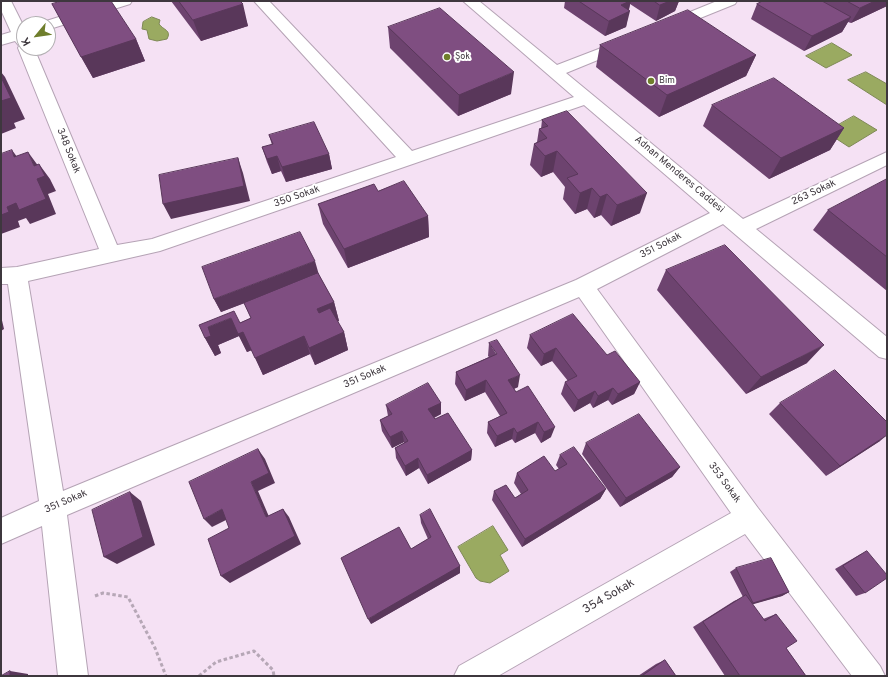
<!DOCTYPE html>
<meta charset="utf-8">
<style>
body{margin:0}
#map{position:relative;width:888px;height:677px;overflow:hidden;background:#f5e1f4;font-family:Overpass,sans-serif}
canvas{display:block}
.frame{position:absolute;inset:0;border:2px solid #3e373e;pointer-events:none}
.north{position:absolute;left:16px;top:16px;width:40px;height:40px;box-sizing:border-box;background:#fff;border:1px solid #b2afb2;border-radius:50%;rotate:241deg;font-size:11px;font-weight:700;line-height:16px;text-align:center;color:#3e373e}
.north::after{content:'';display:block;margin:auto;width:14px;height:18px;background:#6f7e2c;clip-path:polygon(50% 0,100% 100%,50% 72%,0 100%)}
</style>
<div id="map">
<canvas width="888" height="677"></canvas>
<div class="frame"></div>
<div class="north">K</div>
</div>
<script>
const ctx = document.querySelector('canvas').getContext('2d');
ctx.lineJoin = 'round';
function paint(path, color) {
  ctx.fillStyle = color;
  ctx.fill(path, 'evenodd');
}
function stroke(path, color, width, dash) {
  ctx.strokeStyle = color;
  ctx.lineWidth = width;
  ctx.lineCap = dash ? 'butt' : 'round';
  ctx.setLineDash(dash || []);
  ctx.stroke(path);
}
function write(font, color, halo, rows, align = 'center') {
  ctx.font = font + ' Overpass,sans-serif';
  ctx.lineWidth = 4;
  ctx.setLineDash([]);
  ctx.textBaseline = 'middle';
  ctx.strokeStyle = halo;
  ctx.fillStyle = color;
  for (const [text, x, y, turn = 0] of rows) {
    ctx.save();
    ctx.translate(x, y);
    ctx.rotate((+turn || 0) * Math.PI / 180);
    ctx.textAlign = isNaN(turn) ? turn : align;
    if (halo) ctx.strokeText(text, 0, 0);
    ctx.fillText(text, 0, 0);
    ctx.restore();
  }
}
const water = new Path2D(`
 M152 17 160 20 159 24C163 30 172 30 167 39L157 41 149 39 147 30 142 29 143 22Z
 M832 43 852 55 826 68 806 56Z
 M866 72 887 84V105L848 80Z
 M854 116 877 130 849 147 826 132Z
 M493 526 508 550 500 555 509 571 490 583 480 581 476 578 458 547Z`);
paint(water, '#9aaa61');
stroke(water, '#7e8856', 1);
const minor = new Path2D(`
 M1 1H11L24 27V48H34L117 245 152 239 396 157 254 1H269L412 151 574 97 463 1H479L557 65 622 40 627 38 632 40 635 43 632 46 566 73 743 219 887 152V165L756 229 887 337V359L879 357 723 224 597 289 758 508 880 666 885 676H852L745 534 498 676H454L459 666 731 513 579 297 67 515 88 676H58L42 526 1 544V518L39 501 8 284H1V268L17 267 99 249 18 48 19 46 15 41 1 45V35L11 32 1 10ZM584 105 710 213 576 280 63 491 28 281 160 251Z
 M110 1H132L130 4 53 28 48 29V24H41L43 22Z
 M717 1H737L735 4 673 29 668 30 663 29 661 26 663 23Z`);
stroke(minor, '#b5a3b5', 2);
stroke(new Path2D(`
 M95 596 103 593 128 597 155 648 166 676
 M199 676 216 662 254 651 273 670 274 676`), '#b6a7b6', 3, [3.5, 2.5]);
paint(minor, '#fff');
paint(new Path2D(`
 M171 1H240L248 26 201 41Z
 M565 1H679L675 11 656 21 630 4 626 27 605 36 564 8Z
 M763 1H887V6L851 23 848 22 842 32 804 51 751 19 757 4Z
 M52 4 136 39 145 61 93 78Z
 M388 27 511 94 458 116 390 48Z
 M600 45 756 55 746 76 659 117 596 67Z
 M712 105 844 128 830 150 769 179 703 126Z
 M542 120 640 213 611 226 601 215 594 218 587 209 575 214 563 199 565 187 553 172 541 177 530 165 534 144 537 142 539 129H541Z
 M269 135 329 154 332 169 286 182 281 171 272 174 267 162 262 147 272 145Z
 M887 179V291L813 230 828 210Z
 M378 191 428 216 429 237 348 268 323 224 318 204Z
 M666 270 807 363 746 394 657 290Z
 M319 275 334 302 339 321H337L344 332 348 350 315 365 310 354 263 375 252 350 247 352 239 336 218 345 221 353 215 356 205 338 251 318 244 303 221 312 214 299Z
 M530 335 607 355 640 382 634 394 612 405 608 400 593 408 590 403 574 412 561 394 565 382 568 381 552 361 541 366 527 348Z
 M489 343 518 387 514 389 516 392 551 437 541 443 535 433 515 443 512 439 495 447 487 433 488 422 500 416 485 392 465 401 455 384 456 372 489 357 488 356Z
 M441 403V414L434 418 435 419 472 450 471 460 428 484 419 468 406 476 396 458 395 448 404 443V442L392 448 382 431 380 420 388 416 386 405Z
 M780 403 880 441 826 476 769 414Z
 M586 443 680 467 672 477 620 507 582 454Z
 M560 455 606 489 600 499 522 547 492 500 494 491 515 498 521 494 514 483 517 473 555 471 559 469 556 465Z
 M420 515 460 566V573L371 624 411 549 428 539 421 523Z
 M867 551 865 593 856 596 835 569 859 555Z
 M736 568 789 592 782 596 752 604 763 619 776 614 786 648 806 676H725L693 627 734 601 743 597 730 572Z
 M665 660 676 676H638L656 664Z`), '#6d436f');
paint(new Path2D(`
 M630 1H631L628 12 630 11 626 27 605 36 609 21 621 5Z
 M667 1H679L675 11 656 21 660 5Z
 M875 1H887V6L851 23 860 8Z
 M243 4 248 26 201 41 193 20Z
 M851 17 842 32 804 51 812 36Z
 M136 39 145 61 93 78 81 57Z
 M756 55 746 76 659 117 667 95Z
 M1 72 5 77 25 119 14 123 16 128 1 134Z
 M514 72 511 94 458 116 459 95Z
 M844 128 830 150 769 179 781 158Z
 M12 150 23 165 14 157Z
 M557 151 553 172 541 177 545 156Z
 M28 152 39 167V164L50 179 56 191 48 194 56 214 30 224 26 218 18 221 20 227 1 234V215L34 166Z
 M329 154 332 169 286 182 282 167Z
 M277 156 281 171 272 174 267 159Z
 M238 158 243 173 250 201 171 219 163 204Z
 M592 188 587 209 575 214 580 193Z
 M647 193 640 213 611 226 617 205Z
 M607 194 601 215 594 218 600 197Z
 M428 216 429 237 348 268 344 249Z
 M315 261 319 275 221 312 214 299Z
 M334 302 339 321 322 328 317 309Z
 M1 316 4 329 1 331Z
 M231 318 243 332 252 350 247 352 239 336 218 345 221 353 215 356 205 338 208 327Z
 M344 332 348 350 315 365 309 348Z
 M304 336 310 354 263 375 255 358Z
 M824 345 807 363 746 394 761 377Z
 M556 348 552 361 541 366 544 354Z
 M520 375 518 387 506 392 508 380Z
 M486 380 485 392 465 401 466 390Z
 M640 382 634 394 612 405 618 394Z
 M613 388 608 400 593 408 598 396Z
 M595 391 590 403 574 412 578 400Z
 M441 403V414L429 420 428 409Z
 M538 422 535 433 515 443 517 433Z
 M555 427 551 437 541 443 544 432Z
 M514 428 512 439 495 447 497 436Z
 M402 431 404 442 392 448 390 437Z
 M887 435 880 441 826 476 840 466Z
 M258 449 265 459 275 483 258 491 273 526 266 517 251 482Z
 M472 450 471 460 428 484 427 475Z
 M418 458 419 468 406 476 405 466Z
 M680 467 672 477 620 507 626 498Z
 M606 489 600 499 522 547 525 539Z
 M130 492 141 501 155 545 117 564 104 557Z
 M222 509 230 518 212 527 204 519Z
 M283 509 289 517 301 544 230 583 221 576Z
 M460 566V573L371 624 368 619Z
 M789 592 782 596 747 606 753 603Z
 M10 671 28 674V676H10Z`), '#59375a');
const building = new Path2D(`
 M62 1H111L136 39 81 57 52 4Z
 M179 1H240L243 4 193 20Z
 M579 1H630L621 5 630 11 609 21Z
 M654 1H670L660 5Z
 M763 1H822L851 17 812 36 757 4Z
 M847 1H875L860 8Z
 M440 8 514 72 459 95 388 27Z
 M688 10 756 55 667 95 600 45Z
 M1 77 11 98 1 101Z
 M774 78 844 128 781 158 712 105Z
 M567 111 647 193 617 205 607 194 600 197 592 188 580 193 567 178 578 174 557 151 545 156 534 144 547 138 539 129 548 126 542 120Z
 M314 122 329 154 282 167 277 156 267 159 262 147 273 144 269 135Z
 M12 150 14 157 28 152 34 166 39 164 45 176 37 179 46 199 19 210 16 203 7 207 9 212 1 215V154Z
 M238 158 244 186 163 204 159 175Z
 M887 179V257L828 210Z
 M404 181 428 216 344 249 318 204 374 184 378 191Z
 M300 232 315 261 214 299 202 267Z
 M725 245 824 345 761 377 666 270Z
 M318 273 334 302 317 309 319 313 330 308 344 332 309 348 304 336 255 358 243 332 238 334 231 318 208 327 211 336 205 338 199 325 234 311 240 323 251 318 244 303Z
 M573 314 607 355 615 351 640 382 618 394 613 388 598 396 595 391 578 400 565 382 577 376 556 348 544 354 530 335Z
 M497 340 520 375 508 380 516 392 528 386 555 427 544 432 538 422 517 433 514 428 497 436 488 422 507 413 486 380 466 390 456 372 497 354 489 343Z
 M835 370 887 422V435L840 466 780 403Z
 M428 383 441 403 428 409 435 419 448 413 472 450 427 475 418 458 405 466 395 448 408 441 402 431 390 437 380 420 392 414 386 405Z
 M639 414 680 467 626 498 586 443Z
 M574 447 606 489 525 539 494 491 506 485 515 498 528 490 517 473 544 456 555 471 567 464 560 455Z
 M258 449 269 473 251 482 266 517 283 509 295 536 221 576 208 539 229 528 222 509 204 519 189 482Z
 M130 492 143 537 104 557 92 510Z
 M430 509 460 566 368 619 341 558 399 527 411 549 431 537 420 515Z
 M867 551 887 575V578L865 593 843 566Z
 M771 558 789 592 753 603 736 568Z
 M746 595 765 621 776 614 797 641 786 648 806 676H740L703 622Z
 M665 660 676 676H642Z
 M10 671V676H1Z`);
paint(building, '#7f4e81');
stroke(building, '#59375a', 1);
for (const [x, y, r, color] of [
 [447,57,4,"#6f7e2c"],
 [651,81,4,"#6f7e2c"]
]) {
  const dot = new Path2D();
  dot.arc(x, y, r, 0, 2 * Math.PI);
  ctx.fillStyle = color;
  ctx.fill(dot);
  stroke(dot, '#fff', 1.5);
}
write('9px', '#3e373e', '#fff', [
 ["Şok",455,57],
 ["Bim",659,81]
], 'left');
write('10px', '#3e373e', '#fff', [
 ["348 Sokak",68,151,68],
 ["Adnan Menderes Caddesi",679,175,40],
 ["263 Sokak",814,193,-25],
 ["350 Sokak",297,197,-19],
 ["351 Sokak",661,246,-27],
 ["351 Sokak",365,377,-23],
 ["353 Sokak",724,483,54],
 ["351 Sokak",66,502,-23]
]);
write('12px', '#3e373e', '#fff', [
 ["354 Sokak",609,597,-30]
]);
</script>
